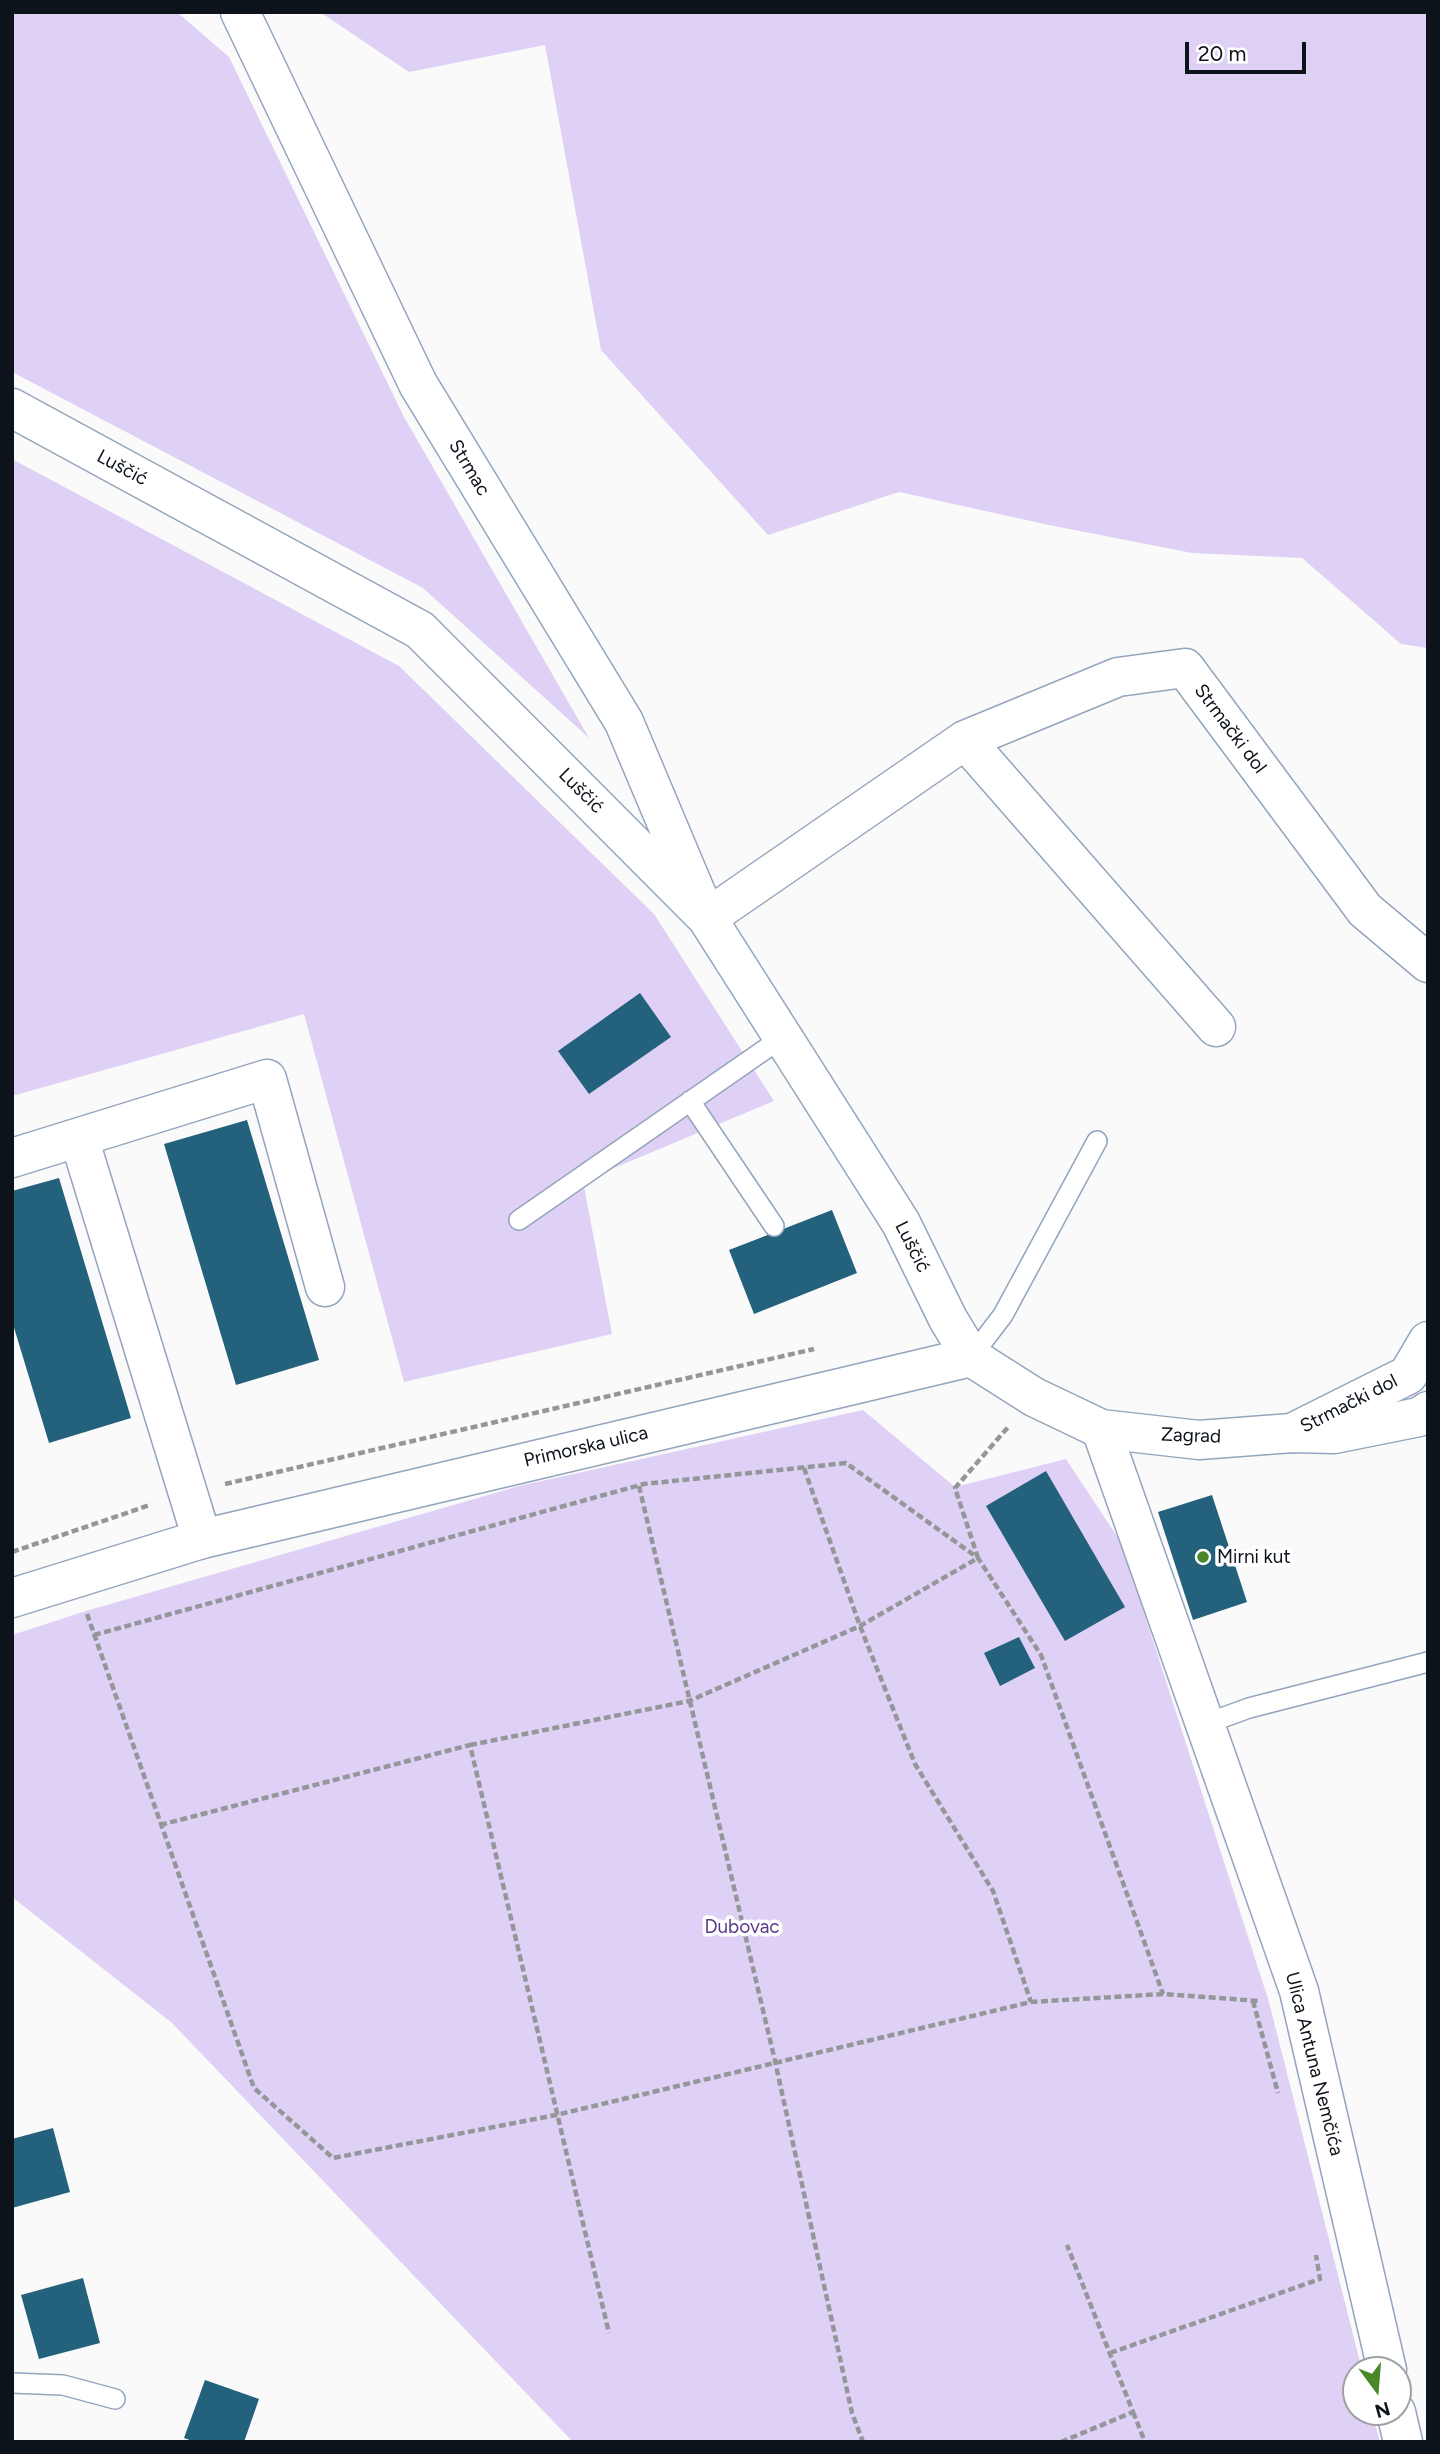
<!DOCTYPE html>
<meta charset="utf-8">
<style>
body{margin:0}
#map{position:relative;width:1440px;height:2454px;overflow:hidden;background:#fafafa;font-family:Figtree,sans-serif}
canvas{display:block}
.frame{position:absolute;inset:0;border:14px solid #0d131b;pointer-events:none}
.north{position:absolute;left:1342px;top:2356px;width:70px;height:70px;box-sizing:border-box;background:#fff;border:2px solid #9ea1a4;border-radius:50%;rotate:164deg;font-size:19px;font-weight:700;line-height:28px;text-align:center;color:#0d131b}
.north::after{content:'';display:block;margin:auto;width:24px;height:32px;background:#498828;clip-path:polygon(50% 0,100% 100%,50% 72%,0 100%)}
.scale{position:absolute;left:1185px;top:42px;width:121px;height:32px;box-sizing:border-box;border:4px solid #0d131b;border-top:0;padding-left:9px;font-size:21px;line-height:24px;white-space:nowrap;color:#0d131b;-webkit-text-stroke:5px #fff;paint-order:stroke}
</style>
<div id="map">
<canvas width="1440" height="2454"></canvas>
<div class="frame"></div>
<div class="north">N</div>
<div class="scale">20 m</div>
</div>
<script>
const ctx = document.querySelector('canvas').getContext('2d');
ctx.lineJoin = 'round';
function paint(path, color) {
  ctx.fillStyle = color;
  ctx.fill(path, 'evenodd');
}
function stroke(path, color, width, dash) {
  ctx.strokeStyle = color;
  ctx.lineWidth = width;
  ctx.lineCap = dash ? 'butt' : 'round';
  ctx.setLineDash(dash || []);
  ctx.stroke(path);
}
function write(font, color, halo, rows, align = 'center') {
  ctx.font = font + ' Figtree,sans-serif';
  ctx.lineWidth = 7;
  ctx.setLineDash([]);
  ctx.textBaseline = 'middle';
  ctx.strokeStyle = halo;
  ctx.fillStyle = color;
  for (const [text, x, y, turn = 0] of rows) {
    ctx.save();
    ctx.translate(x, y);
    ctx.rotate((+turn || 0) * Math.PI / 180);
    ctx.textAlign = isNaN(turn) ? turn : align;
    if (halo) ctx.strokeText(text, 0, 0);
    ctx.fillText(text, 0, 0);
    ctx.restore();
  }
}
paint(new Path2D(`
 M12 12H177L229 57 404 417 589 738 423 588 12 372Z
 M320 12H1428V648L1401 644 1302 558 1192 553 1049 525 899 492 768 535 601 350 545 45 409 72Z
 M12 459 399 666 654 914 774 1101 583 1181 612 1334 404 1382 304 1014 12 1096Z
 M863 1410 955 1487 1066 1459 1122 1544 1269 2002 1362 2370H1356V2412H1372L1380 2442H573L172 2023 12 1897V1635L86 1611 519 1486Z`), '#dfd1f6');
paint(new Path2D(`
 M640 993 671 1037 589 1094 558 1051Z
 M247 1120 319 1360 236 1385 164 1144Z
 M59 1178 131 1418 49 1443 12 1321V1191Z
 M832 1210 857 1273 754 1314 729 1250Z
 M1046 1471 1125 1607 1065 1641 986 1506Z
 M1212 1495 1247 1602 1193 1620 1158 1512Z
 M1019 1637 1035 1668 1000 1686 984 1653Z
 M53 2128 70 2192 12 2208V2139Z
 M83 2278 100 2343 39 2359 21 2295Z
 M205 2380 259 2399 244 2442H195L184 2438Z`), '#24617d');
const lane = new Path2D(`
 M690 1101 774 1226
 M519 1220 783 1037
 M971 1357 1003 1315 1097 1141
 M1205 1724 1249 1708 1428 1662
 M12 2383 63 2385 115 2399`);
const street = new Path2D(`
 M240 12 418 384 624 722 699 900
 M12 408 420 630 707 918 901 1223 948 1319 971 1357
 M965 740 1216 1027
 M707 918 965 740 1118 677 1185 668 1365 910 1428 963
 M79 1138 202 1539
 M12 1158 267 1079 325 1287
 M1101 1429 1299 1991 1387 2370
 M1292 1433 1408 1375 1428 1341
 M1396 2412 1403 2442`);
const secondary = new Path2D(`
 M12 1598 202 1539 971 1357 1034 1397 1101 1429 1199 1440 1292 1433 1334 1434 1419 1417 1428 1411`);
stroke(lane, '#93a5bc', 22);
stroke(street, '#93a5bc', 41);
stroke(secondary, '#93a5bc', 41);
stroke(new Path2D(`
 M804 1468 860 1626 915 1764 993 1891 1031 2002
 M225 1484 814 1349
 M639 1486 775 2061 852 2413 863 2442
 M12 1552 150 1505
 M87 1614 254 2088 333 2158 556 2115 1031 2002 1163 1994 1259 2001
 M94 1635 644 1484 846 1463 978 1558 1041 1655 1163 1994
 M470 1745 689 1701 860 1626 978 1558 955 1488 1009 1426
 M160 1825 470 1745 609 2333
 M1253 2001 1278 2093
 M1110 2353 1320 2279 1316 2255
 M1133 2412 1145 2442
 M1061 2442 1133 2412 1067 2245`), '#94979a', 4.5, [7, 3.5]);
stroke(lane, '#fff', 19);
stroke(street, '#fff', 38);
stroke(secondary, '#fff', 38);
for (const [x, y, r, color] of [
 [1203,1557,7,"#498828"]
]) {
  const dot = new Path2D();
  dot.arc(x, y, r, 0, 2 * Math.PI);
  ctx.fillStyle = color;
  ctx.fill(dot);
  stroke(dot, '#fff', 2.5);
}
write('19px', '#0d131b', '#fff', [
 ["Luščić",122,468,28],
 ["Strmac",469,468,59],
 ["Strmački dol",1230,729,53],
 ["Luščić",581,791,45],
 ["Luščić",912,1247,63],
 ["Strmački dol",1349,1404,-27],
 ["Zagrad",1191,1436,2],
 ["Primorska ulica",586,1447,-13],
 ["Ulica Antuna Nemčića",1314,2064,76]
]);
write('19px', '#0d131b', '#fff', [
 ["Mirni kut",1217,1557]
], 'left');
write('19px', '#5c3987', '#fff', [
 ["Dubovac",742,1927]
]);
</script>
